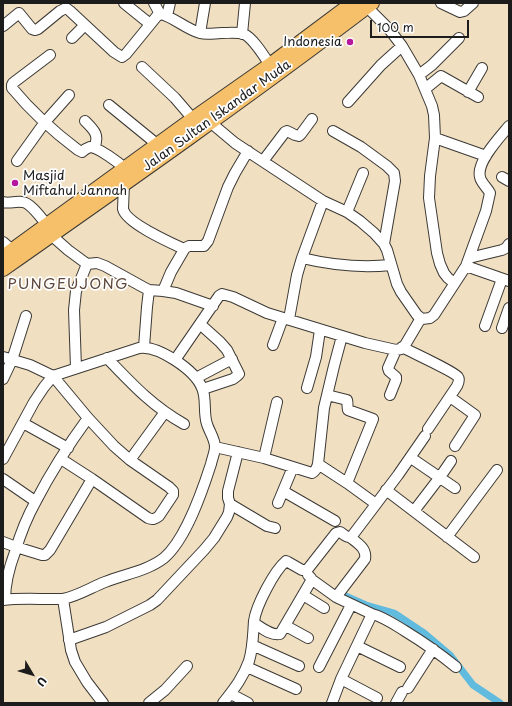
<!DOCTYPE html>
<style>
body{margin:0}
#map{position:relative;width:512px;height:706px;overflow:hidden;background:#f0dfc0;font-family:"Playpen Sans",sans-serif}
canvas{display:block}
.frame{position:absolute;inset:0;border:4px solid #1c1c1c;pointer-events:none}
.north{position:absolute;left:12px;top:654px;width:40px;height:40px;-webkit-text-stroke:3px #fff;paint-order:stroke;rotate:128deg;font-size:11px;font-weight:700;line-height:16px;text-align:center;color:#1c1c1c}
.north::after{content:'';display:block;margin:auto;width:14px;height:18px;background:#1c1c1c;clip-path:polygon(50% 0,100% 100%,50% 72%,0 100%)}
.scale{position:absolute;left:370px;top:20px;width:99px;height:18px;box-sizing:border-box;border:2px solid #1c1c1c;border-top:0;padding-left:5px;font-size:12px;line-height:14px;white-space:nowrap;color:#1c1c1c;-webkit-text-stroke:3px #fff;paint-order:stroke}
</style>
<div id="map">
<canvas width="512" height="706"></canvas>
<div class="frame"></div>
<div class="north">U</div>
<div class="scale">100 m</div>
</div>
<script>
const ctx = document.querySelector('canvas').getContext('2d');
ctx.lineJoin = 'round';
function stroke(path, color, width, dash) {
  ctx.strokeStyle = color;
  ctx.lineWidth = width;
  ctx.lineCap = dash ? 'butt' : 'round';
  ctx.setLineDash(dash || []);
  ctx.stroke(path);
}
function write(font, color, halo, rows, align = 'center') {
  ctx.font = font + ' "Playpen Sans",sans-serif';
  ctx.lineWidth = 3.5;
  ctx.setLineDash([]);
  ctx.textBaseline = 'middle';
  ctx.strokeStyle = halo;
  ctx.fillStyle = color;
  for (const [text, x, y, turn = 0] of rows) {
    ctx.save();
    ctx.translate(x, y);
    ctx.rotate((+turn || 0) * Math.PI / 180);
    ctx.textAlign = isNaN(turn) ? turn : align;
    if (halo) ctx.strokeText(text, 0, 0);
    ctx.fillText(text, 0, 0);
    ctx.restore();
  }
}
stroke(new Path2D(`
 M341 594 366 605 394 613 424 633 450 655 473 685 500 703`), '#61bbde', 7);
const minor = new Path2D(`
 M124 3 150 24
 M154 3 160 14
 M441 3 460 12 464 11 473 3
 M367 7 389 29 402 46 419 75 432 106 434 115 435 138 430 176 429 198 437 253 440 264 444 273 448 278 454 283
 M167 16 170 3
 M3 26 19 13 32 29 35 30 38 29 60 11 66 8 70 11 114 52 122 57 126 54 157 16 161 14C175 18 186 29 200 33 207 35 215 33 222 33 229 33 237 32 244 34 253 38 264 56 270 65
 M200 33 205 3
 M242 34 245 3
 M72 38 85 25
 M50 55 13 83 12 85V88C31 111 54 132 78 150L82 152C84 150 87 148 90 147 98 147 119 163 126 169
 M142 67 175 98 193 119
 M419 75 432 65 459 38
 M425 89 441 76 478 97
 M468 92 482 68
 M348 102 381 65 402 46
 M109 105 158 145
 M85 121C94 130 100 135 94 148
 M210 122 235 143 323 201 347 212 360 221 374 233 384 244 387 250 397 284 401 292 417 315 422 319 430 318 434 315 466 266 486 211 490 193C487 187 481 183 480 177 476 162 500 137 509 126
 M333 131 361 147 387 166 394 173 395 181 384 244
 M435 138 486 156
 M17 161 45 122 69 95
 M263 161 285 132 287 131 295 135 299 136 301 134 312 119
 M502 177 509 181
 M124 184 123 209C126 223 171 243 184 249
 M3 202C9 204 15 201 22 202 30 202 42 219 47 225
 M347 212 363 173
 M51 235 68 250 87 264 97 263 105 266 143 287 149 290 163 291 176 293 213 306
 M3 242 12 250
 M302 258C331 265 361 268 391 265
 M469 258 502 250 506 248 509 244
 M466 266 509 281
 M163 291 171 272 185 248 189 246H204L208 241 228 187 235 173 248 151
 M289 319 297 275 302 258 323 201
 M200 324 220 342 227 350 239 374 237 376 233 379 203 389
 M485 326 502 279
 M502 328 509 308
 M273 345 283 318
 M144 347 147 307 149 290
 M402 347C411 352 455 372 458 377 460 380 458 384 457 386L428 429
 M3 357 30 365 53 376 88 418 114 446 130 460 169 487 173 491V495L159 516C155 519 153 520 148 518L92 479 61 459
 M107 358C132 384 152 406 184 424
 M175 360 219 296 222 294 233 297 267 313 365 343 396 350 401 349 405 345 421 318
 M76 368 74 310 76 291 87 264
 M196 378 232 359
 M3 379 12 360 26 316
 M307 388 316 357 320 330
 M327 395 347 400C348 404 347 406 348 410L373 419 347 483
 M390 395 396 380V377L389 371 388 368 396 350
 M450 397 475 415 455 446
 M23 423 68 448
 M215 447 264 458 312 473C316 471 317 468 318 464L324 408 334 366 342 336
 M264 458 277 402
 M411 458 455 488
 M3 459 34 402 44 387 53 376 139 348C158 345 195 370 202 388 207 399 203 413 207 424 209 431 215 439 215 447 215 452 212 459 211 464 202 492 186 539 164 558 147 571 125 574 105 582 92 587 78 596 63 599 60 599 55 599 51 599 37 599 17 598 3 600
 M130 460 165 412
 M318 464 347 483 376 504
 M3 479 35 501
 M386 490 474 557
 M283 491 335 521
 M278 503 293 467
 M230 504 267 526 275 528
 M414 511 440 477 451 461
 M447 537 497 470
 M3 542 16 547 42 555H45L50 550 92 479
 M311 579 336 597 372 614C384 617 395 625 405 631 423 642 440 654 456 667
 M303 595 324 608
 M336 597 365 559C367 548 357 543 350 537
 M63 599 71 650 75 662 87 682 103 703
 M5 600C5 582 9 568 15 552 20 535 27 517 36 501 51 472 69 444 88 418
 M254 623C262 628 271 636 280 634L311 581V578L308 575
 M286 626 308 638
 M69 640 106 627 150 605 157 600 204 550 214 538 227 517 229 512 230 504 228 498V491L238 452
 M252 645 299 666
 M357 646 400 667
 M247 667 296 689
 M319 667 351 605
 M341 679 377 698
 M408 688 433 649
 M231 694 248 703
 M149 703 165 690 187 666
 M223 703C234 689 243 678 249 661 253 648 253 635 254 621 256 606 274 571 286 561L288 562 302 570H307L336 533 340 532C344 534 347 539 352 536L398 475 425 436
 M332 703 341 679 372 614
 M396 703 402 692`);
const highway = new Path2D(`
 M3 257 193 119 270 65 353 3
 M3 269C127 182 251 95 372 3`);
stroke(minor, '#3c3935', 12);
stroke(highway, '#3c3935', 16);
stroke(minor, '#fff', 10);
stroke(highway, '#f6c06b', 14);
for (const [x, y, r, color] of [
 [350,42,4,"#b5179e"],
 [15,183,4,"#b5179e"]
]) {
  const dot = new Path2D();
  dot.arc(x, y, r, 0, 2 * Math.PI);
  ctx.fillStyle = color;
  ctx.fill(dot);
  stroke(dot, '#fff', 1.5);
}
write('13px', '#1c1c1c', '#fff', [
 ["Indonesia",342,42],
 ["Masjid",23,176,"left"],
 ["Miftahul Jannah",23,191,"left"]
], 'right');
write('13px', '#1c1c1c', '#fff', [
 ["Jalan Sultan Iskandar Muda",217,116,-36]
]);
ctx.letterSpacing = '1px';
write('15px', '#5e473a', '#fff', [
 ["PUNGEUJONG",68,285]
]);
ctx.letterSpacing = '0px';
</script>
